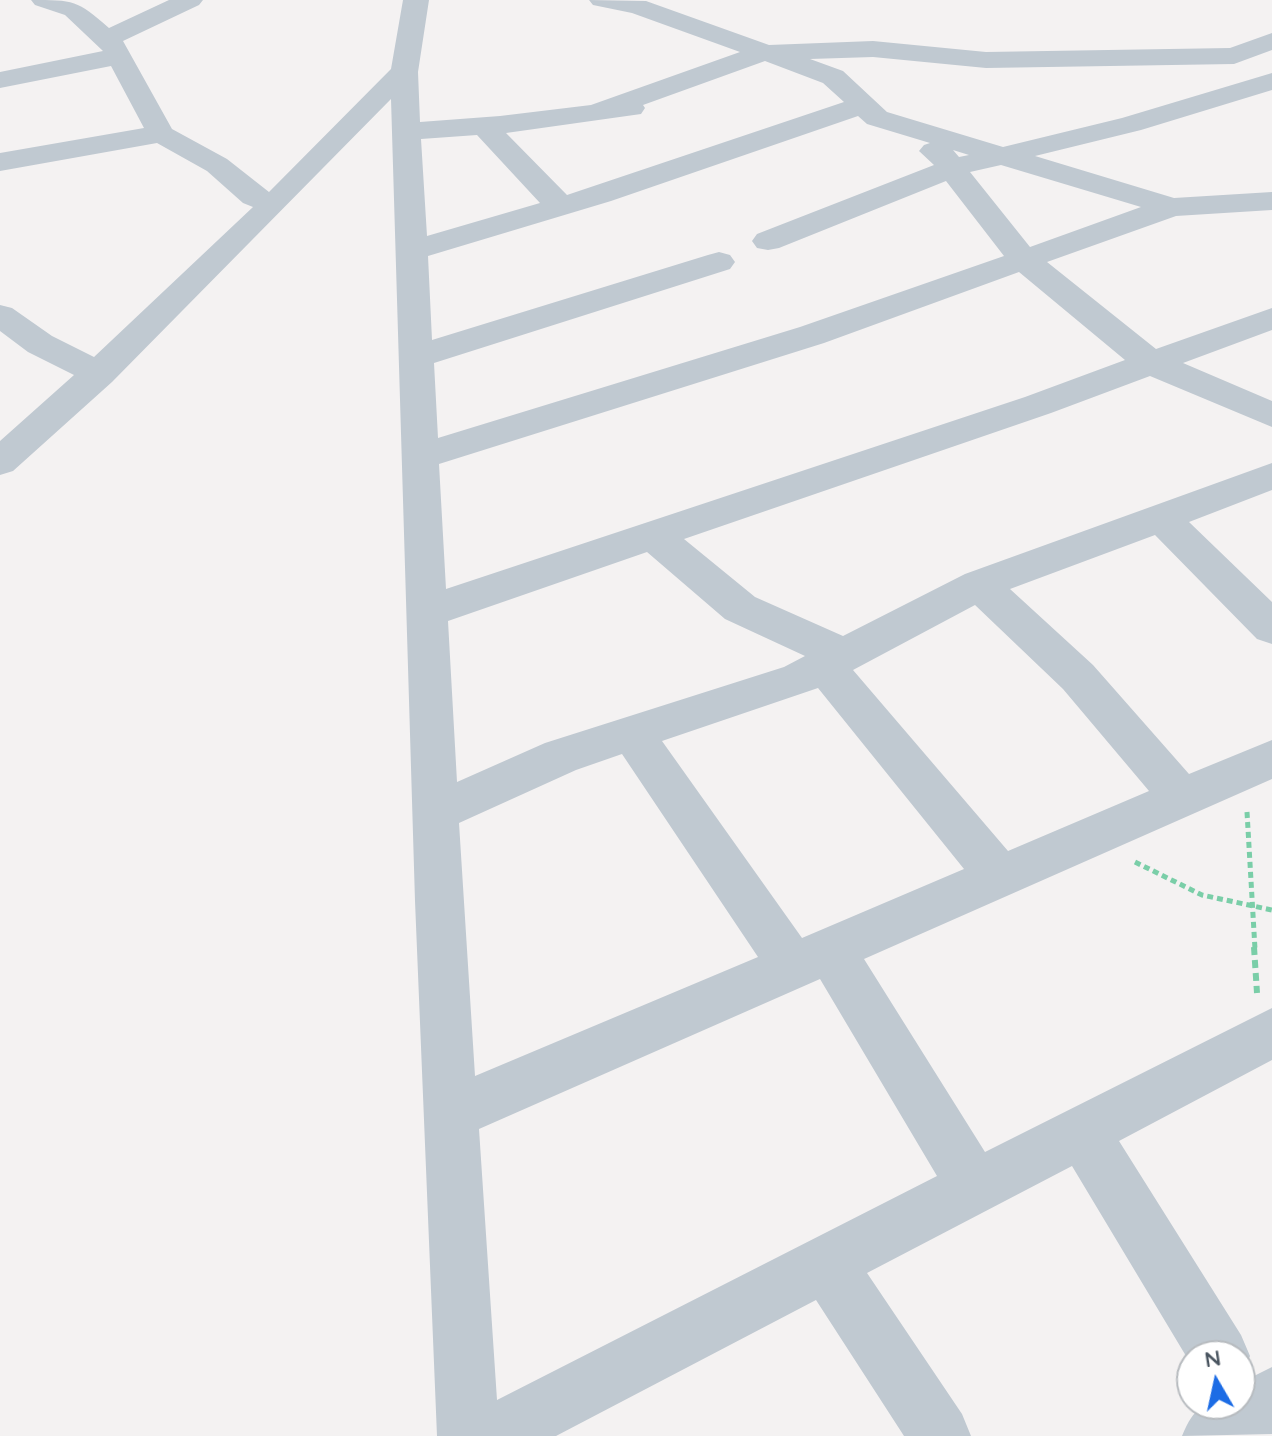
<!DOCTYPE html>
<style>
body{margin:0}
#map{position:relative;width:1272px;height:1436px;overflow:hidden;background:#f4f2f2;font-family:Quicksand,sans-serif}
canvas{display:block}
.north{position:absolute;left:1176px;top:1340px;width:80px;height:80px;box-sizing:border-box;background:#fff;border:2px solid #b7bbbf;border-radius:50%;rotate:351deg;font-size:22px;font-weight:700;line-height:32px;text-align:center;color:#4a5560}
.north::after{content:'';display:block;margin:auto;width:28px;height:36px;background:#1c6ce5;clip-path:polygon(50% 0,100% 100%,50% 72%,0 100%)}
</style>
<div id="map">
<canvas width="1272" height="1436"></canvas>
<div class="north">N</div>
</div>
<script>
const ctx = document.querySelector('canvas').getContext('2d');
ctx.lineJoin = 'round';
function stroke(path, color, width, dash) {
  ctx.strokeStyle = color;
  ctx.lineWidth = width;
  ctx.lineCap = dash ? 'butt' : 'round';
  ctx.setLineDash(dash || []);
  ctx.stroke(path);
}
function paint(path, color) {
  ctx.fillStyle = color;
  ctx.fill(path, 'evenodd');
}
stroke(new Path2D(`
 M1247 812 1255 949
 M1135 862 1202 895 1272 910`), '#7acea8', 5, [6, 4]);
stroke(new Path2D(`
 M1254 947 1257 993`), '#7acea8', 6, [8, 5]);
paint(new Path2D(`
 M31 0C74 0 77 0 109 28L169 0H203L199 5 123 41 172 129 227 159 269 192 391 69 403 0H429L418 72 420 122 500 116 591 105 740 52 632 13 593 5 589 0 646 1 769 45 873 41 986 52 1230 48 1272 33V50L1234 64 986 68 873 57 810 59 843 71 887 112 1003 147 1122 118 1272 73V90L1141 130 1035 156 1174 198 1272 192V210L1176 216 1047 262 1156 349 1272 308V330L1183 363 1272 401V427L1150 376 1051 413 684 539 755 597 843 636 965 574 1272 463V490L1189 522 1272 602V644L1257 639 1155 535 1010 589 1093 665 1189 774 1272 740V779L864 959 985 1152 1272 1008V1060L1119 1141 1241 1335 1250 1356 1241 1377 1240 1356H1192V1366L1072 1166 867 1273 962 1414 971 1436H904L816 1300 556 1436H437L415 901 391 99 112 382 13 471 0 475V441L74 375 28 352 0 331V305L12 308 52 336 94 357 253 207 243 203 207 171 157 143 0 171V153L144 128 111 66 0 88V72L103 51 65 15 35 5ZM765 61 823 83 844 102 567 195 506 133 641 114 645 108 643 105ZM858 116 867 124 930 143 924 145 919 151 934 165 757 234 752 241 757 248 768 250 779 248 946 181 1004 256 800 327 438 438 434 363 730 269 735 262 730 255 719 252 708 255 432 340 428 256 611 201ZM477 135 540 203 427 236 421 139ZM953 150 969 155 959 157ZM1001 165 1141 207 1030 247 970 172ZM1019 272 1125 360 1025 397 446 589 439 464 824 343ZM647 552 725 619 805 656 784 667 545 743 457 782 448 621ZM975 605 1063 689 1149 791 1008 851 853 670ZM818 688 964 869 802 938 662 741ZM622 754 758 957 475 1076 459 823 576 770ZM820 979 937 1176 497 1400 479 1129Z
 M1272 1367V1434L1182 1436C1196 1402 1205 1404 1240 1404V1383Z`), '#c0c9d1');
</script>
